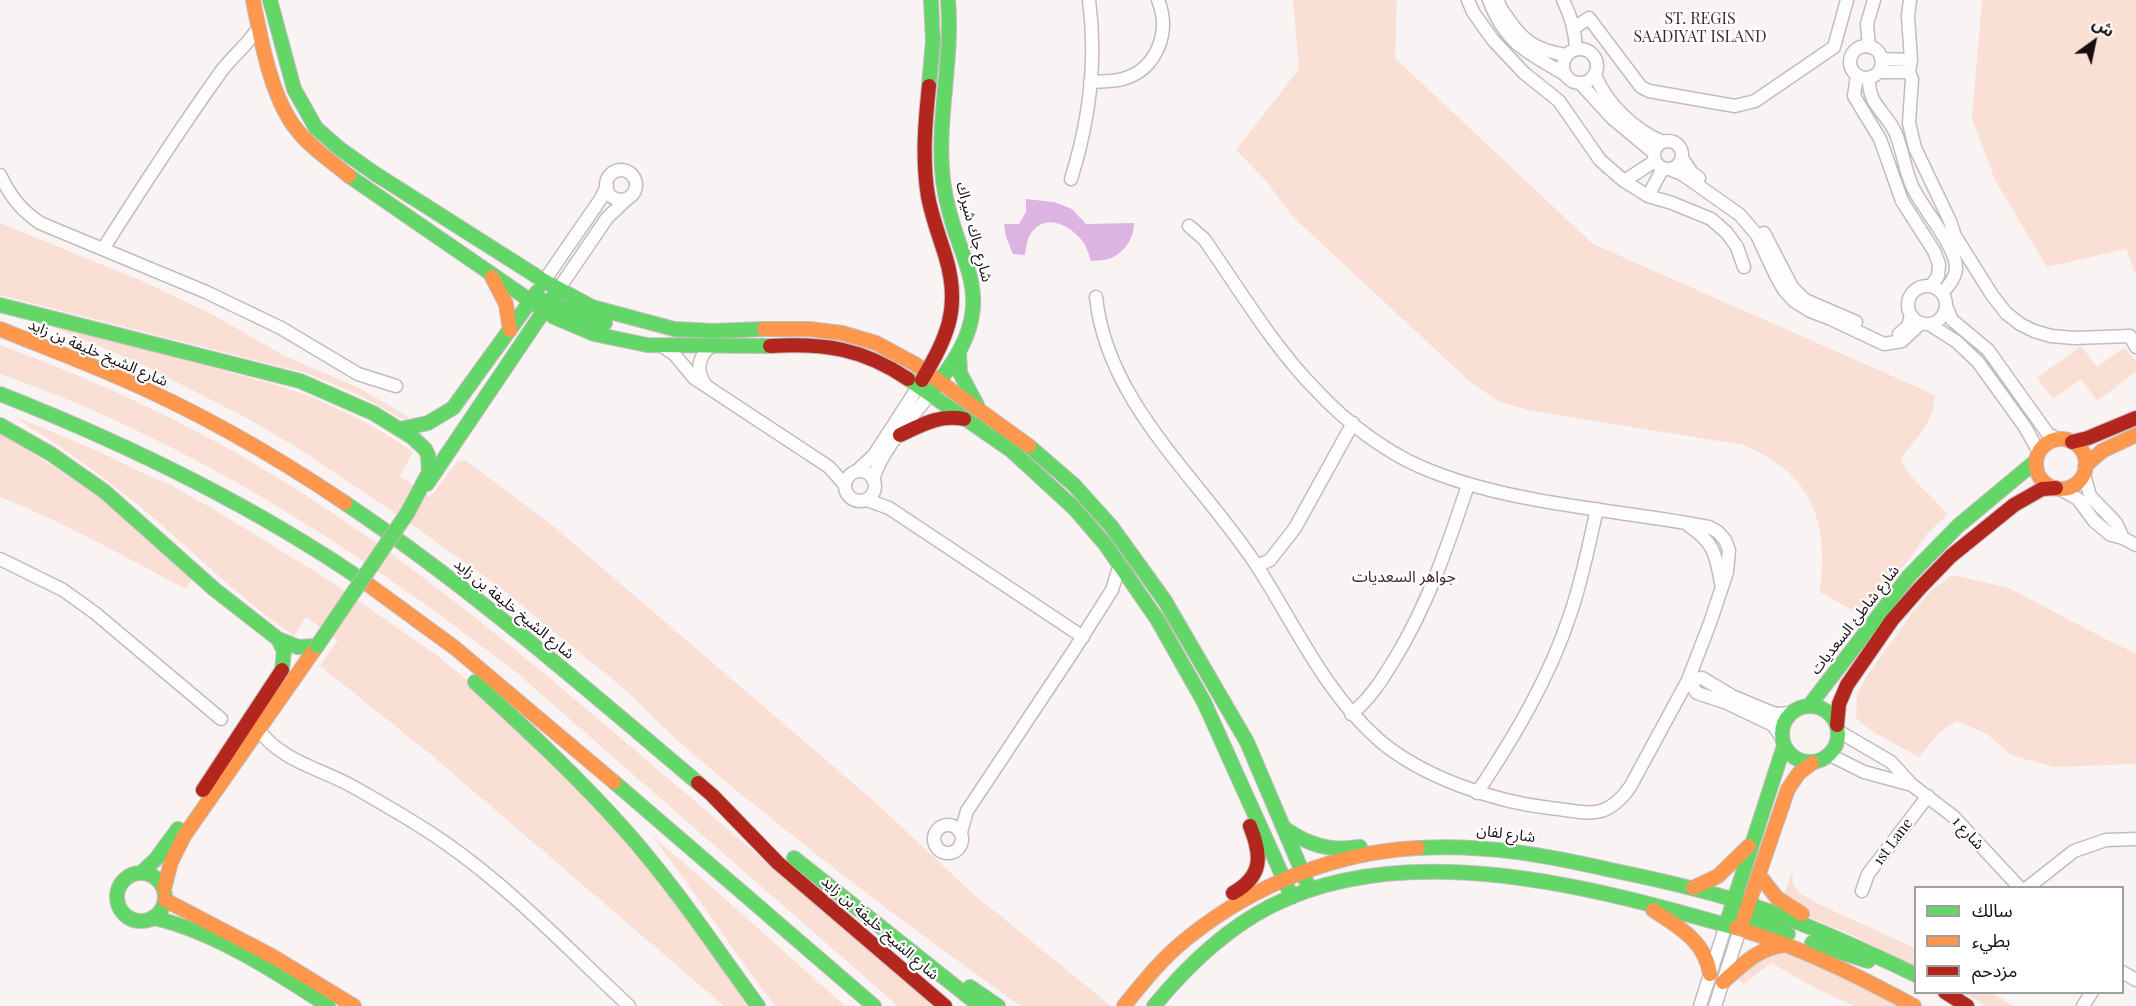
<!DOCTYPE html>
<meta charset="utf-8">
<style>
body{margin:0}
#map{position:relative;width:2136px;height:1006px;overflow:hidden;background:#faf3f4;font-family:"Playfair Display","Noto Sans Arabic",serif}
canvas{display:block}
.legend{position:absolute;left:1914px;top:886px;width:210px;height:108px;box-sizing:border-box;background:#fff;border:2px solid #a29e9f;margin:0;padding:8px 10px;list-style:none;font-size:18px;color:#170d0f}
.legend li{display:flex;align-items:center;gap:12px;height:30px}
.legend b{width:30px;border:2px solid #a29e9f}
.north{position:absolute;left:2064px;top:12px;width:60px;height:60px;-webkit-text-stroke:4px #fff;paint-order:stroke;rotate:33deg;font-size:16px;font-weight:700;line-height:24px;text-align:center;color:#170d0f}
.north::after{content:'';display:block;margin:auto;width:21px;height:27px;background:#170d0f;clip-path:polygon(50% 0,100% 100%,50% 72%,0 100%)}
</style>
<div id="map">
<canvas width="2136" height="1006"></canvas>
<ul class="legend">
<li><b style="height:8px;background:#63d668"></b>سالك</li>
<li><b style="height:8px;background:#ff974d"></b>بطيء</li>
<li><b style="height:8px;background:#b3261e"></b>مزدحم</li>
</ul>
<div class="north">ش</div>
</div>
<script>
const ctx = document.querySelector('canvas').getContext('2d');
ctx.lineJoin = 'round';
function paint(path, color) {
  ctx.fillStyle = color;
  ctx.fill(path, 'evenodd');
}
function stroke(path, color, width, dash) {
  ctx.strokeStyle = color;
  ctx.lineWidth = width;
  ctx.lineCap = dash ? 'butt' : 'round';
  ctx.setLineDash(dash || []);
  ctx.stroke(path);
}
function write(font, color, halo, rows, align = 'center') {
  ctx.font = font + ' "Playfair Display","Noto Sans Arabic",serif';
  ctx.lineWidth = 4.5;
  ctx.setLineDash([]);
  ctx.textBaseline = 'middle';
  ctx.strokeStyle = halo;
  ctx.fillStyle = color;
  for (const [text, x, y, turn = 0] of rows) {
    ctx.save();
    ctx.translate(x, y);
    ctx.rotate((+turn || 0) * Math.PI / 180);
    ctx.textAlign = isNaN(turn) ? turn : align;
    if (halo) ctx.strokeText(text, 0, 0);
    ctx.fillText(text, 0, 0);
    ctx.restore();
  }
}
paint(new Path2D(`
 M1293 0H1397L1395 58 1593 244 1935 395C1934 422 1916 438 1901 459 1909 481 1934 495 1947 515L1928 533 1908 561 1869 604 1865 612 1861 615 1820 592C1829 521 1812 473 1743 445L1528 410 1498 401 1468 380 1292 216 1267 182 1236 150 1299 69Z
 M1982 0H2136V275L2126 249 2047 267 1995 180 1972 118Z
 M0 223 147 283 213 315 283 355 357 387 409 417 404 420 359 395 306 373 0 295Z
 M39 321 284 387C330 403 373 424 413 452L400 476 430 497 458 461 465 460 552 525 875 802 971 892 1111 1006H1020L887 909 807 847 731 786 677 740 623 688 542 622 506 592 414 526 296 447 243 416 141 364Z
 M0 345C101 382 200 428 291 486 427 571 548 676 670 780 758 855 846 930 933 1006H898L518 674C360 551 190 440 0 374Z
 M2081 346 2097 367 2125 347 2136 362V372L2097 401 2081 379 2053 399 2037 378Z
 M12 415 100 452 145 474 171 485 210 507 327 579 435 654 472 684 620 831 752 1006H724L430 754 320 666 338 640 306 617 294 636C242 600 198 556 150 515 106 478 60 446 12 415Z
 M0 432 96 494 192 580 185 589C124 556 64 522 0 497Z
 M1953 575 2009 588 2117 645 2136 653V764L2054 767 2011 755 1987 734 1957 721 1939 733 1919 757 1875 733 1856 718 1857 695 1866 677 1915 609 1933 589Z
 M651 835 705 881 845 1006H775C732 950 695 891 651 835Z
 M1792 871 1793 884 1800 894 1827 908 1915 948V967L1850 934 1780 906Z
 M1766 944 1831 969 1907 1006H1854L1817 989 1771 963 1744 984 1738 979Z
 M1964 993H1992L2013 1006H1986Z`), '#fadfd4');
paint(new Path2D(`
 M1026 199 1054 202 1072 209 1086 224 1134 223C1134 238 1125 252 1111 258 1105 261 1097 260 1091 261 1089 255 1087 248 1084 243 1072 226 1047 212 1032 232 1027 237 1026 248 1025 255L1013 254 1006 237 1004 224H1019L1026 212Z`), '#ddb3e2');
const street = new Path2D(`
 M1468 0 1473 12 1493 40 1524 73 1559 101 1600 160 1624 181 1648 196 1672 203 1711 219 1727 233 1737 247 1744 267
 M1489 0C1506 45 1527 51 1564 74
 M1498 0C1499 7 1503 12 1507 17 1523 42 1537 50 1566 55
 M1563 0C1571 17 1575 30 1576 49
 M1910 0 1908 16 1911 60 1909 72 1912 79 1909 123 1915 148 1950 221 1955 236 1992 295 2006 313 2020 324 2034 331 2051 336 2075 338 2130 336 2136 347
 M1574 28 1589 18 1641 87 1649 91 1735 106 1755 101 1834 47 1847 0
 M1850 62a16 16 0 1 1 32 0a16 16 0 1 1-32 0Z
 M1869 47 1867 24 1874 0
 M1563 66a17 17 0 1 1 34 0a17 17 0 1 1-34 0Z
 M1881 59 1911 60
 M1879 72H1909
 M1595 75C1607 104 1634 130 1663 142
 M1857 75 1854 96 1880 139 1902 201 1934 251 1939 264 1938 276 1931 286
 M1869 78C1868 106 1886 111 1896 134 1903 152 1905 171 1913 188 1923 209 1957 247 1956 269 1955 279 1948 286 1942 293
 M1090 82C1101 81 1112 82 1123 79 1157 69 1171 32 1158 0
 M1581 84 1612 118 1654 153
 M1654 155a14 14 0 1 1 28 0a14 14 0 1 1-28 0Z
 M1682 158 1692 173 1699 178
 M1669 169 1682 174 1740 215 1757 235 1776 276 1784 290 1794 301 1810 311 1831 319 1884 344 1902 341 1921 323
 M606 185a15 15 0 1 1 30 0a15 15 0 1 1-30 0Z
 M0 175C10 196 21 210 40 223L206 292 281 328 358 374 396 386
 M1071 179C1089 122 1097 60 1089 0
 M1624 181 1655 161
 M1648 196 1663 168
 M1764 233 1792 287 1805 300 1856 322
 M103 249C141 189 179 130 220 73 231 57 248 45 258 28
 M544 281 600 200 607 186
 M1908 305a19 19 0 1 1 38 0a19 19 0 1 1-38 0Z
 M558 290 607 218 627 199
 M1096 297C1107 404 1201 480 1257 566 1295 625 1325 693 1379 740 1422 777 1495 802 1550 808 1588 812 1605 822 1630 787L1688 680 1710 623 1727 572 1729 550 1725 540 1718 532 1709 527C1615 509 1509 505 1421 467 1384 451 1345 421 1318 392 1274 348 1240 290 1204 239L1189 226
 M1946 306 1952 320 1988 350 2048 434 2058 439
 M1929 324 1957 342 1978 362 2025 427 2039 452
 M1899 334 1908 326 1911 315
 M662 346 674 354 694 378 829 467 845 485
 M705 384C696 371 698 357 710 347
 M857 471 874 455 918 387
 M845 486a15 15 0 1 1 30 0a15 15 0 1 1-30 0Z
 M2084 474 2090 496 2116 523 2123 538
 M873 480C881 450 911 419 930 394
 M2060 489 2078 499 2094 521 2111 535 2123 538 2136 545
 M867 500 889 508 1083 637
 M1689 526C1714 542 1716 555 1721 583
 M0 559 63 590 95 613 221 719
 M1257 566 1270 560 1295 528 1353 423
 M1351 714C1370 699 1382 680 1394 660 1428 605 1448 545 1468 485
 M258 729C280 760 318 768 350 785 382 803 414 821 444 842 512 889 569 950 629 1006
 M1838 731 1891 762 1912 785 1954 817 2020 888
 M1782 738 1773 725 1727 703 1697 693 1688 680 1702 678 1732 696 1763 709 1776 714 1791 713
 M1830 755 1864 772 1912 785
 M1477 793C1514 737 1549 679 1570 615 1582 581 1589 544 1597 509
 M934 839a14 14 0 1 1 28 0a14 14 0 1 1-28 0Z
 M961 832 967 811 1072 653 1112 590 1120 564
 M2027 888 2074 851 2106 840 2136 839
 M1862 891 1868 874 1928 796
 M2122 972 2136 980
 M1700 1006 1726 925
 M1715 1006 1740 929
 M2083 1006 2092 992`);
const fast = new Path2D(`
 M270 0 294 89 316 128 340 149 374 173 544 281 592 307 674 329 714 331 764 329
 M929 86 933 41 931 0
 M349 176 554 317 594 334 647 345 770 346
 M540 299 605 323
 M0 305 300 381 373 413 412 437 425 449 428 455 429 472 408 512
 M959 353 960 373 977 405
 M908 379 1012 451 1074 508 1105 544 1157 619 1204 702 1292 897
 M934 389C952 364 971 339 973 307 975 280 962 253 954 228 948 209 943 189 942 169 938 113 953 57 948 0
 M0 394C127 444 249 503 362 580
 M453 408 537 292
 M0 425 51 454 104 491 214 589 278 639 284 651 282 670
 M400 429 428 423 453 408
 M1029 446 1074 485 1111 526 1165 601 1247 742 1310 890
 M427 484 558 290
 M345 503C470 587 583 686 698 783
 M278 639 298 647 317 646
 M475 682C526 729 579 778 625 830 674 885 715 947 758 1006
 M1782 734a28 28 0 1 1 56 0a28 28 0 1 1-56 0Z
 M1809 706 1909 576 1958 526 2036 461
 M614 782 874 1006
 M1284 828C1308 845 1331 852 1360 847
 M1418 848C1486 844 1545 855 1611 870 1660 880 1709 891 1757 907 1812 926 1864 950 1916 975
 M794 858 980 1006
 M117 897a24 24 0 1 1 48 0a24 24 0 1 1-48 0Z
 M141 873 156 859 178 829
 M154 918C213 931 278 973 328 1006
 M1733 919 1754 920 1788 934
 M1726 925 1784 746
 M1812 943 1868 961
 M970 987 998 1006
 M1154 1006C1187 966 1224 930 1271 906 1407 836 1597 888 1736 928`);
const slow = new Path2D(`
 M253 0C261 40 271 98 297 130 311 148 331 161 349 176
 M492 277 506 304 510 330
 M0 329C39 345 79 360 118 377 197 411 274 455 345 503
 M764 329H809L842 333 876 343 915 364 1029 446
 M2036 464a25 25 0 1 1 50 0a25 25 0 1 1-50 0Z
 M2085 466 2102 451 2136 435
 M362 580 455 648 614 782
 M1759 875 1777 898 1802 914
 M1693 888 1718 876 1749 846
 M164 889 171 862 184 836 317 646
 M165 900 272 956 354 1006
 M1653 910C1679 927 1705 941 1710 974
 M1736 928C1799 946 1856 975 1914 1006
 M1740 929 1788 789 1799 773 1812 763
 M1723 982C1742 965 1758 948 1784 945
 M1124 1006C1144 981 1164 956 1190 936 1254 885 1336 852 1418 848`);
const jam = new Path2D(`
 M770 346C824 343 862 348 908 379
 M922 380C947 337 961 309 946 258 940 238 932 218 928 196 922 160 925 123 929 86
 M900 435C921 425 940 414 964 419
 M2072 442 2088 438 2136 418
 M1837 725 1839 704 1847 685 1892 620 1920 588 1951 556 2014 505 2042 489 2056 488
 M698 783 712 795 778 863 945 1006
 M203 790 282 670
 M1233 893C1263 876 1262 856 1250 826
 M1945 992 1967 1006`);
stroke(street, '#c4bbbc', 15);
stroke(fast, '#c4bbbc', 16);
stroke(slow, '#c4bbbc', 16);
stroke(jam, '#c4bbbc', 16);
stroke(street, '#fefdfd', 12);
stroke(fast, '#63d668', 14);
stroke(slow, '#ff974d', 14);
stroke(jam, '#b3261e', 14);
const fastBridge = new Path2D(`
 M317 646 408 512`);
stroke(fastBridge, '#c4bbbc', 16, []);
stroke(fastBridge, '#63d668', 14);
write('15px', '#170d0f', '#fff', [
 ["شارع جاك شيراك",974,232,75],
 ["شارع الشيخ خليفة بن زايد",98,353,23],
 ["شارع الشيخ خليفة بن زايد",514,609,39],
 ["شارع شاطئ السعديات",1855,620,-52],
 ["شارع 1",1968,833,47],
 ["شارع لفان",1506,834,7],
 ["1st Lane",1893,842,-53],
 ["شارع الشيخ خليفة بن زايد",880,928,41]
]);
write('16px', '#3f282d', '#fff', [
 ["ST. REGIS",1700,19],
 ["SAADIYAT ISLAND",1700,37],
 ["جواهر السعديات",1404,577]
]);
</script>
